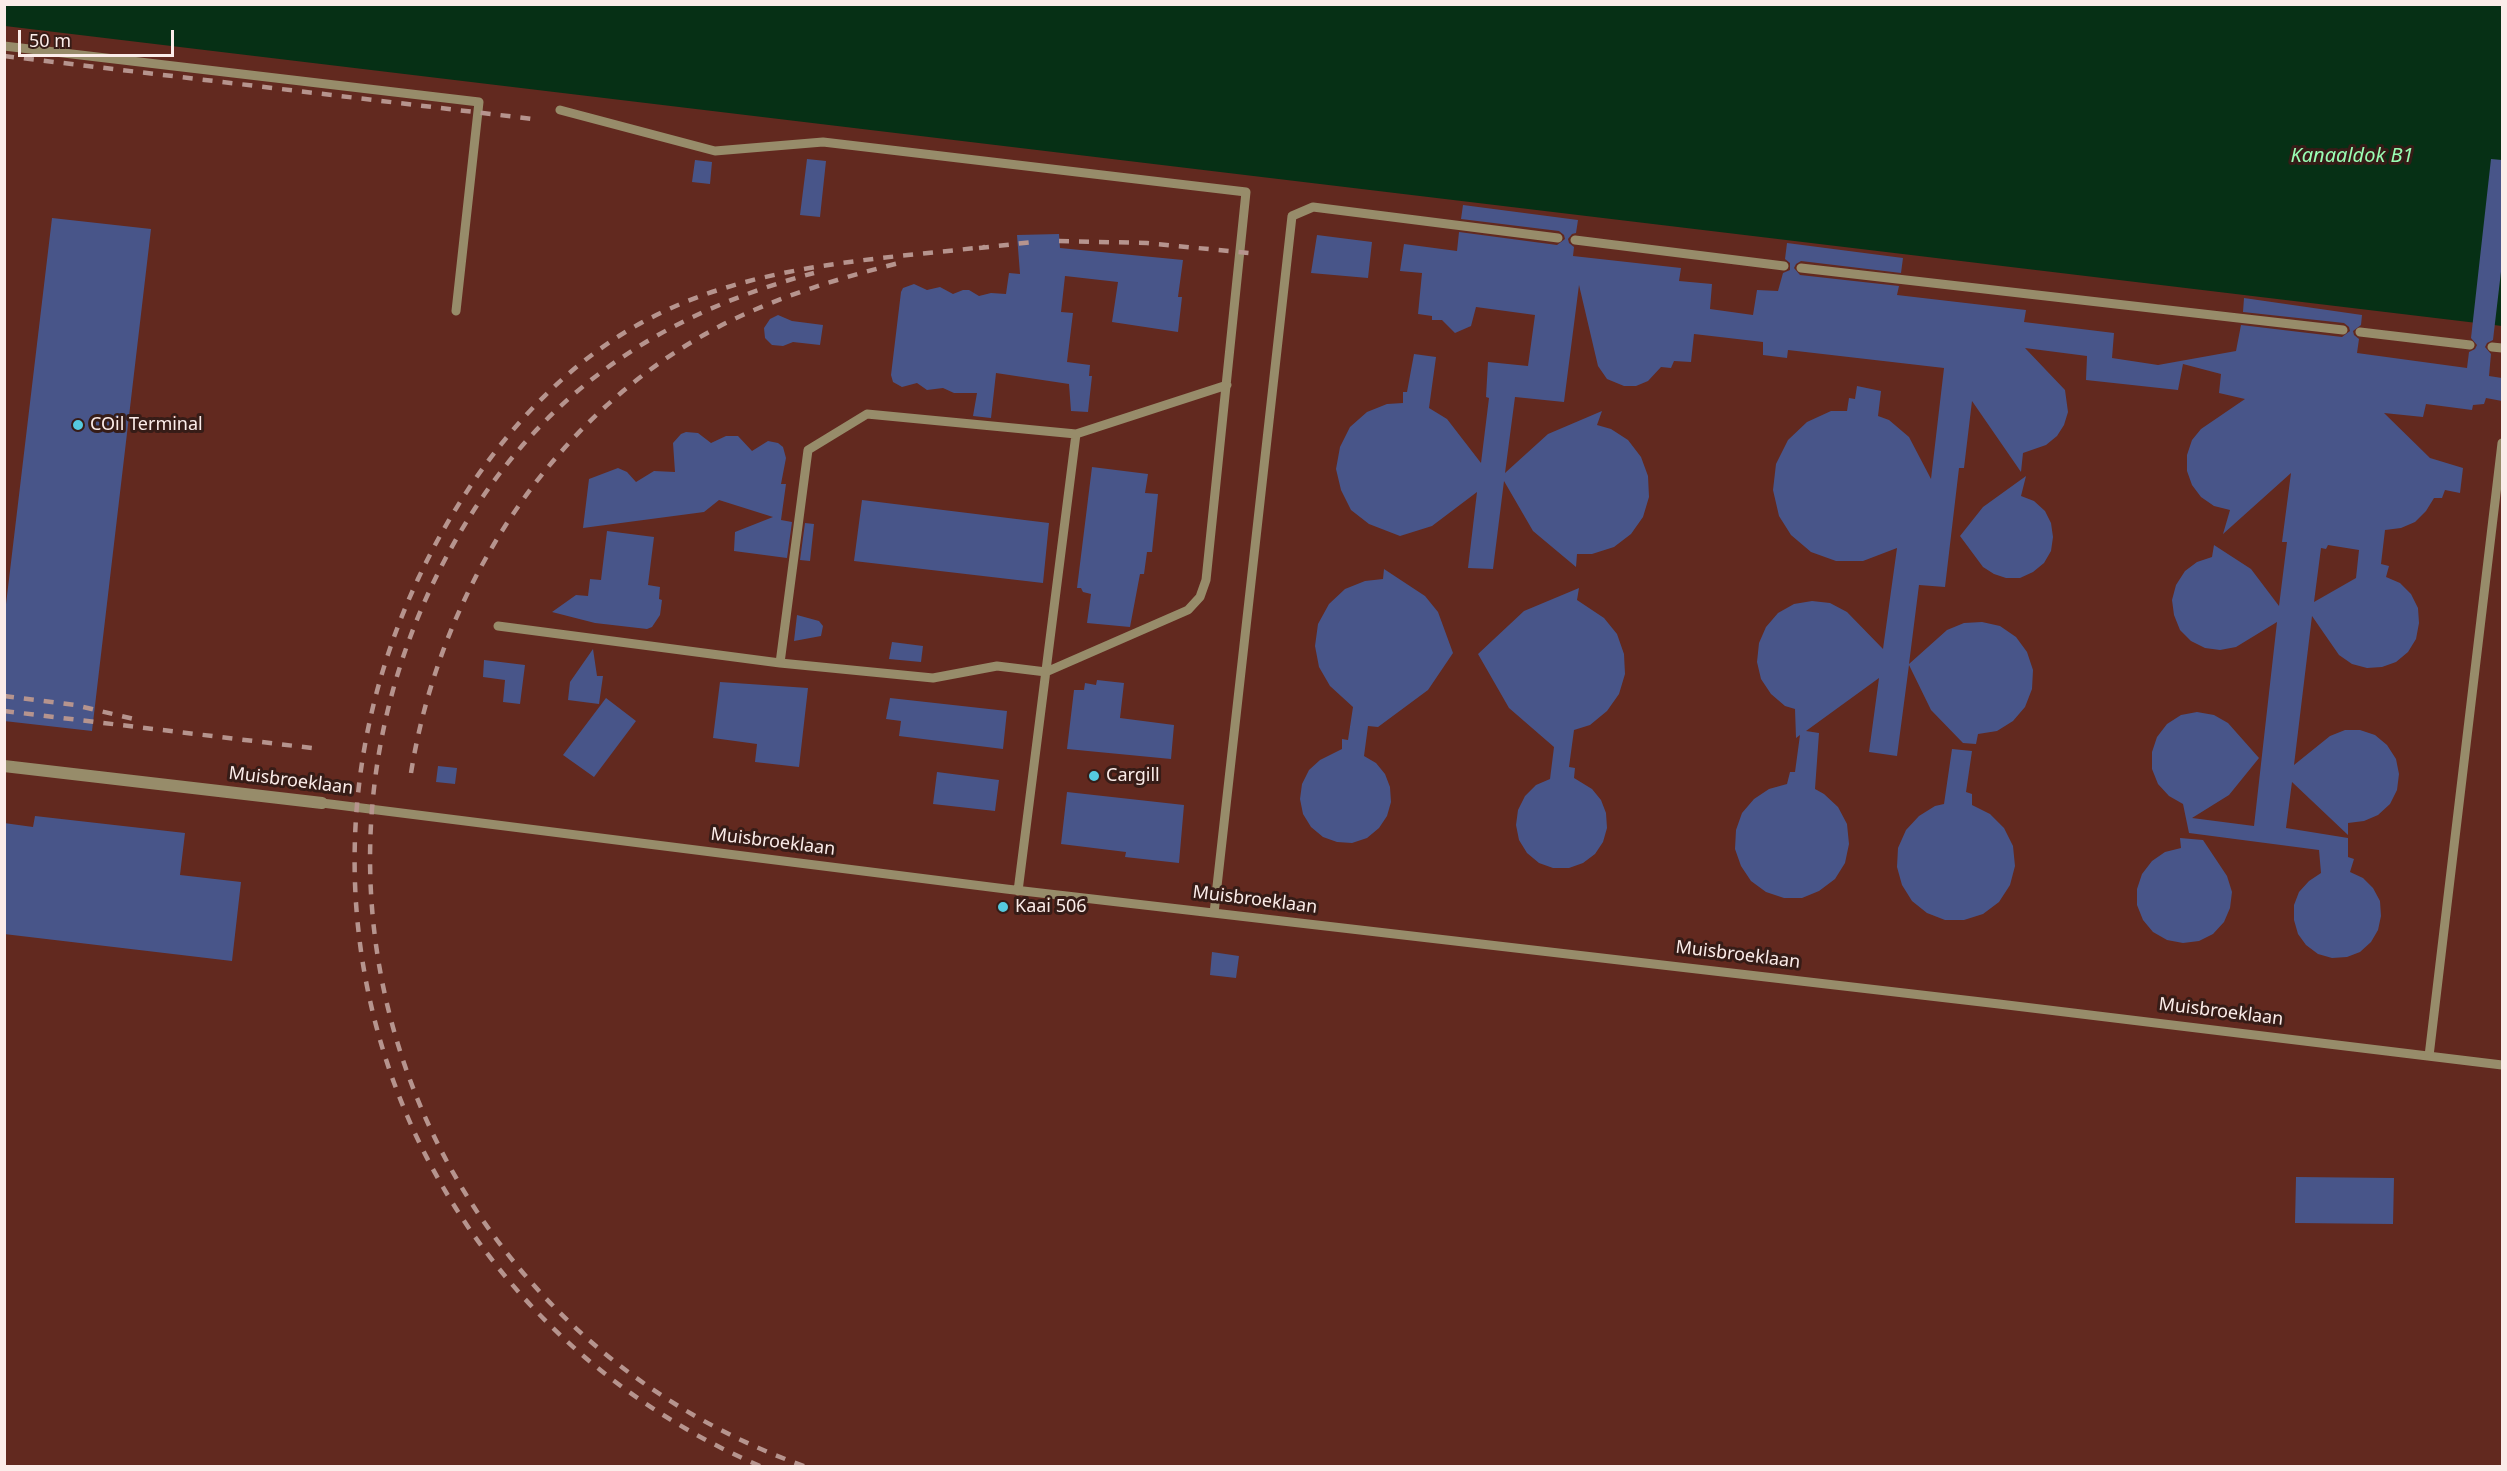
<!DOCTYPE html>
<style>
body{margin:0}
#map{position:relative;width:2507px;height:1471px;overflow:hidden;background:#62291f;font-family:"Noto Sans",sans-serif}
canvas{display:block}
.frame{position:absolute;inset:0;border:6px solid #fbece9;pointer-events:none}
.scale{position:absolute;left:18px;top:30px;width:156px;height:27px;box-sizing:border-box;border:3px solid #fbece9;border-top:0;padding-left:8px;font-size:18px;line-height:21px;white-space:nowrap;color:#fbece9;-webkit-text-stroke:4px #361c17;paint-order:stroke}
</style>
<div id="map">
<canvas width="2507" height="1471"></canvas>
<div class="frame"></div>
<div class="scale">50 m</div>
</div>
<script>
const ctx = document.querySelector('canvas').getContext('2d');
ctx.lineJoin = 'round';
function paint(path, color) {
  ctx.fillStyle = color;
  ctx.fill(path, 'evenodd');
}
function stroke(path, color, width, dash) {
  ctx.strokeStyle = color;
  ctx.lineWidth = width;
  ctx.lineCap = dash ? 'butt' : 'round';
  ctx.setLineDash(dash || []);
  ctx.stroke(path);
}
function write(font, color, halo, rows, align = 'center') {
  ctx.font = font + ' "Noto Sans",sans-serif';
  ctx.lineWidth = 6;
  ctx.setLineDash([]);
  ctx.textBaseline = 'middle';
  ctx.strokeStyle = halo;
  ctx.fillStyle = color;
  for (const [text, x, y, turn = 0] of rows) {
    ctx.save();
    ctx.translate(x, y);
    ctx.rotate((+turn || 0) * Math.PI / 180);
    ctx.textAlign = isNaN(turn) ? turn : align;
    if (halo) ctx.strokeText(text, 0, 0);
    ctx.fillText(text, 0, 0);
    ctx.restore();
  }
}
paint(new Path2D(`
 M5 4 2502 5V326L5 26Z`), '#063015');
paint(new Path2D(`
 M807 159 826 161 820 217 800 215Z
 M2491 159 2502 160V263L2493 340 2487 343 2485 347 2491 354 2489 376 2502 378V401L2486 398 2484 404 2473 405 2472 410 2426 404 2423 417 2384 413 2430 458 2463 468 2460 493 2445 490 2442 498H2434L2426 511 2415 522 2401 528 2385 530 2381 564 2389 566 2386 577 2400 583 2411 594 2418 608 2419 623 2416 639 2408 652 2396 662 2382 667 2367 668 2352 664 2339 655 2312 616 2294 765 2330 736 2345 730H2360L2375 735 2387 745 2396 759 2399 774 2397 790 2390 804 2378 815 2364 821 2348 823V835L2292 782 2286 828 2348 838V857L2354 859 2350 872 2363 878 2373 888 2380 901 2381 916 2378 930 2371 942 2360 952 2347 957 2332 958 2318 954 2306 945 2298 934 2294 920V905L2299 892 2309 881 2321 873 2319 850 2189 833 2183 804 2169 796 2158 784 2152 769V752L2157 737 2167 724 2181 715 2197 712 2214 715 2228 723 2259 758 2229 795 2192 818 2254 826 2277 622 2236 647 2220 650 2205 648 2191 641 2180 630 2174 615 2172 600 2176 585 2185 571 2197 562 2212 557 2214 545 2251 569 2279 606 2287 542H2282L2291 473 2223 534 2230 510 2214 506 2201 497 2192 485 2187 471V455L2192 440 2201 429 2245 399 2219 393 2221 374 2183 364 2178 390 2086 380 2087 356 2025 348 2065 390 2068 412 2064 425 2057 436 2046 445 2023 453 2021 472 1972 401 1964 468H1959L1945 587 1919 585 1909 664 1947 630 1964 623 1982 622 2000 626 2016 637 2027 652 2033 670 2032 689 2025 707 2013 721 1997 731 1978 734 1976 744 1963 743 1931 710 1909 665 1897 756 1869 752 1879 678 1806 731 1819 733 1815 789 1824 794 1838 807 1847 824 1849 844 1845 863 1835 879 1819 891 1802 898H1784L1766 892 1751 881 1741 866 1735 849 1736 830 1742 813 1754 799 1769 789 1787 784 1790 772H1795L1800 735 1796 738 1795 709 1785 706 1771 694 1761 679 1757 662 1759 643 1766 627 1778 613 1794 604 1812 601 1830 603 1847 612 1883 649 1897 548 1863 561H1836L1811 552 1791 535 1779 516 1773 490 1776 464 1788 440 1807 422 1831 411H1847L1849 398 1855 399 1857 386 1881 391 1878 416 1889 420 1909 437 1931 479 1944 368 1788 350 1787 358 1763 355V342L1694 334 1691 362 1674 361 1671 368 1661 367 1648 381 1636 386H1624L1607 379 1598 366 1579 285 1564 402 1515 397 1505 473 1548 434 1602 411 1597 425 1611 429 1628 440 1641 457 1648 476 1649 497 1643 517 1631 534 1614 547 1592 554H1577L1576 567 1533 531 1504 481 1493 569 1468 568 1477 492 1432 526 1400 536 1369 524 1351 510 1341 490 1336 469 1340 447 1350 427 1367 412 1387 404 1403 403V392H1407L1414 354 1436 357 1429 408 1447 419 1481 463 1489 398 1486 397 1488 362 1528 366 1535 315 1476 307 1471 326 1455 333 1442 320H1432V316L1418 314 1422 273 1400 271 1404 244 1457 251 1459 232 1557 245 1565 239 1564 235 1559 231 1461 219 1463 205 1578 220 1576 233 1572 234 1568 239 1569 243 1574 247 1573 256 1681 268 1679 281 1712 284 1710 309 1753 315 1757 290 1778 291 1783 273 1790 270V263L1785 259 1787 243 1903 258 1901 273 1801 261 1796 264 1794 268 1800 275 1899 286 1897 295 2026 310 2024 322 2114 333 2112 358 2158 365 2236 351 2241 325 2342 337 2350 331 2349 327 2344 323 2243 312 2244 298 2362 315 2361 325 2353 331 2354 335 2359 339 2357 353 2467 368 2469 352 2475 349 2477 345 2471 338ZM2328 545 2359 550 2356 578 2314 602 2321 548 2326 549Z
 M695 160 712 162 710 184 692 182Z
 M52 218 151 229 92 731 4 721V621Z
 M1059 234 1060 248 1183 260 1178 297H1182L1178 332 1112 322 1118 282 1065 276 1061 312 1073 313 1067 362 1090 365 1089 376H1092L1088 412 1071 411 1069 384 996 373 991 418 973 416 977 393H954L943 388 927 390 917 383 902 387 893 382 891 375 901 292 903 288 914 284 927 290 940 287 953 294 963 290H969L979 296 991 293 1006 294 1009 273 1020 274 1017 235Z
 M1317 235 1372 242 1368 278 1311 273Z
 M778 315 792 321 823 325 820 345 793 342 783 346 772 345 765 338 764 328 770 319Z
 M686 432 698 433 711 443 726 436H738L752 451 768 441 778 443 783 447 786 458 781 484H786L781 520 792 522 787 558 734 551 735 532 773 517 719 500 704 512 583 528 589 479 618 468 627 472 636 482 654 471 675 472 673 443 681 434Z
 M1092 467 1148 474 1145 493 1158 494 1152 552H1147L1144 574H1140L1130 627 1087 623 1091 594 1083 592 1081 588H1077Z
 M2026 476 2021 496 2034 501 2045 511 2051 523 2053 537 2051 551 2044 563 2033 572 2020 578H2006L1994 574 1983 567 1960 536 1983 507Z
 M862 500 1049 523 1043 583 854 561Z
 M805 523 814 524 810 561 800 560Z
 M607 531 654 537 648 585 660 587 659 599 662 600 660 615 652 627 647 629 595 623 552 612 576 595 588 596 590 579 601 580Z
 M1384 569 1425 596 1438 612 1453 653 1428 690 1378 727 1368 726 1364 756 1376 763 1385 774 1390 787 1391 802 1387 816 1379 828 1367 838 1352 843 1337 842 1323 837 1311 827 1303 814 1300 799 1302 784 1309 770 1320 760 1342 749V739L1348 740 1353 707 1330 686 1319 667 1315 646 1318 624 1329 604 1345 589 1365 581 1383 579Z
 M1579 588 1577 600 1604 618 1617 634 1624 654 1625 674 1619 694 1607 711 1590 725 1574 730 1569 767 1575 768 1574 778 1592 789 1601 800 1606 813 1607 828 1603 842 1595 854 1583 863 1569 868H1553L1539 863 1527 853 1519 840 1516 825 1518 810 1525 796 1536 785 1550 779 1554 747 1509 708 1478 654 1524 611Z
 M797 615 819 621 823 626 821 636 794 641Z
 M892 642 923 646 921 662 889 659Z
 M593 649 597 676H603L599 704 568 700 570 682Z
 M484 660 525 665 520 704 503 702 505 680 483 677Z
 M1097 680 1124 683 1120 718 1174 725 1171 759 1067 749 1074 690H1084L1085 683 1096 685Z
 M720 682 808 688 799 767 755 762 757 744 713 738Z
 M606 698 636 721 594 777 563 755Z
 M890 698 1007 711 1003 749 899 736 901 721 886 719Z
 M1952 749 1972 751 1966 792 1972 794V805L1990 814 2004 828 2013 846 2015 866 2010 885 1999 902 1983 914 1964 920H1945L1927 913 1912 901 1902 885 1897 867 1898 848 1906 830 1919 816 1935 806 1944 804Z
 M438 766 457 768 455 784 436 782Z
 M937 772 999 780 995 811 933 804Z
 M1067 792 1184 805 1179 863 1125 857 1126 852 1061 844Z
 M35 816 185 833 180 875 241 882 232 961 4 934V823L33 827Z
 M2180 838 2203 840 2227 876 2232 892 2230 908 2224 922 2213 934 2199 941 2183 943 2167 940 2153 932 2143 920 2137 905V889L2142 874 2152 861 2165 852 2181 848Z
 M1212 952 1239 956 1236 978 1210 975Z
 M2296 1177 2394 1178 2393 1224 2295 1223Z`), '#485589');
stroke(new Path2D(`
 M4 46 479 102 456 311
 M1575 240 1784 266
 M1801 268 2343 330
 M2360 332 2470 345
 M2492 347 2502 348
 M498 626 780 663 933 678 997 666 1046 672 1188 610 1200 597 1206 580 1246 192 823 142 715 151 560 110
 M780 663 808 450 867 414 1076 434 1227 385
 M322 803 1006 889 1999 1004 2502 1065
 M1018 891 1076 434
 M1214 913 1292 216 1313 207 1558 238
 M2429 1056 2502 443`), '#978c6a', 9);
stroke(new Path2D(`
 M4 766 322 803`), '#978c6a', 12);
stroke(new Path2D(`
 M4 56 533 119
 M1059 241 1147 243 1258 254
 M979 248 1033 242
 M4 696 75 705 138 720
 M4 711 320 749
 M411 773C441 585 556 408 728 322 783 295 840 278 899 263
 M760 1466C414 1317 257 923 418 579 462 485 530 393 619 336 729 266 859 261 985 247
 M804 1466C438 1336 263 921 439 571 520 411 641 319 814 273`), '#b6948e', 4.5, [10, 10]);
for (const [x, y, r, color] of [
 [78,425,6,"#55cadf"],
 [1094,776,6,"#55cadf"],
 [1003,907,6,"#55cadf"]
]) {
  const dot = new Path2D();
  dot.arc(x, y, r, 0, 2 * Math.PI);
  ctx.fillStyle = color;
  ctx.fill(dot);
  stroke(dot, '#361c17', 2);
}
write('18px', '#fbece9', '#361c17', [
 ["COil Terminal",90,425],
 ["Cargill",1106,776],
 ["Kaai 506",1015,907]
], 'left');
write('18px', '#fbece9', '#361c17', [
 ["Muisbroeklaan",291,781,7],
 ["Muisbroeklaan",773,842,7],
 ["Muisbroeklaan",1255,900,7],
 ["Muisbroeklaan",1738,955,7],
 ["Muisbroeklaan",2221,1012,7]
]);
write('italic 20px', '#99feb4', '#361c17', [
 ["Kanaaldok B1",2352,156]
]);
</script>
